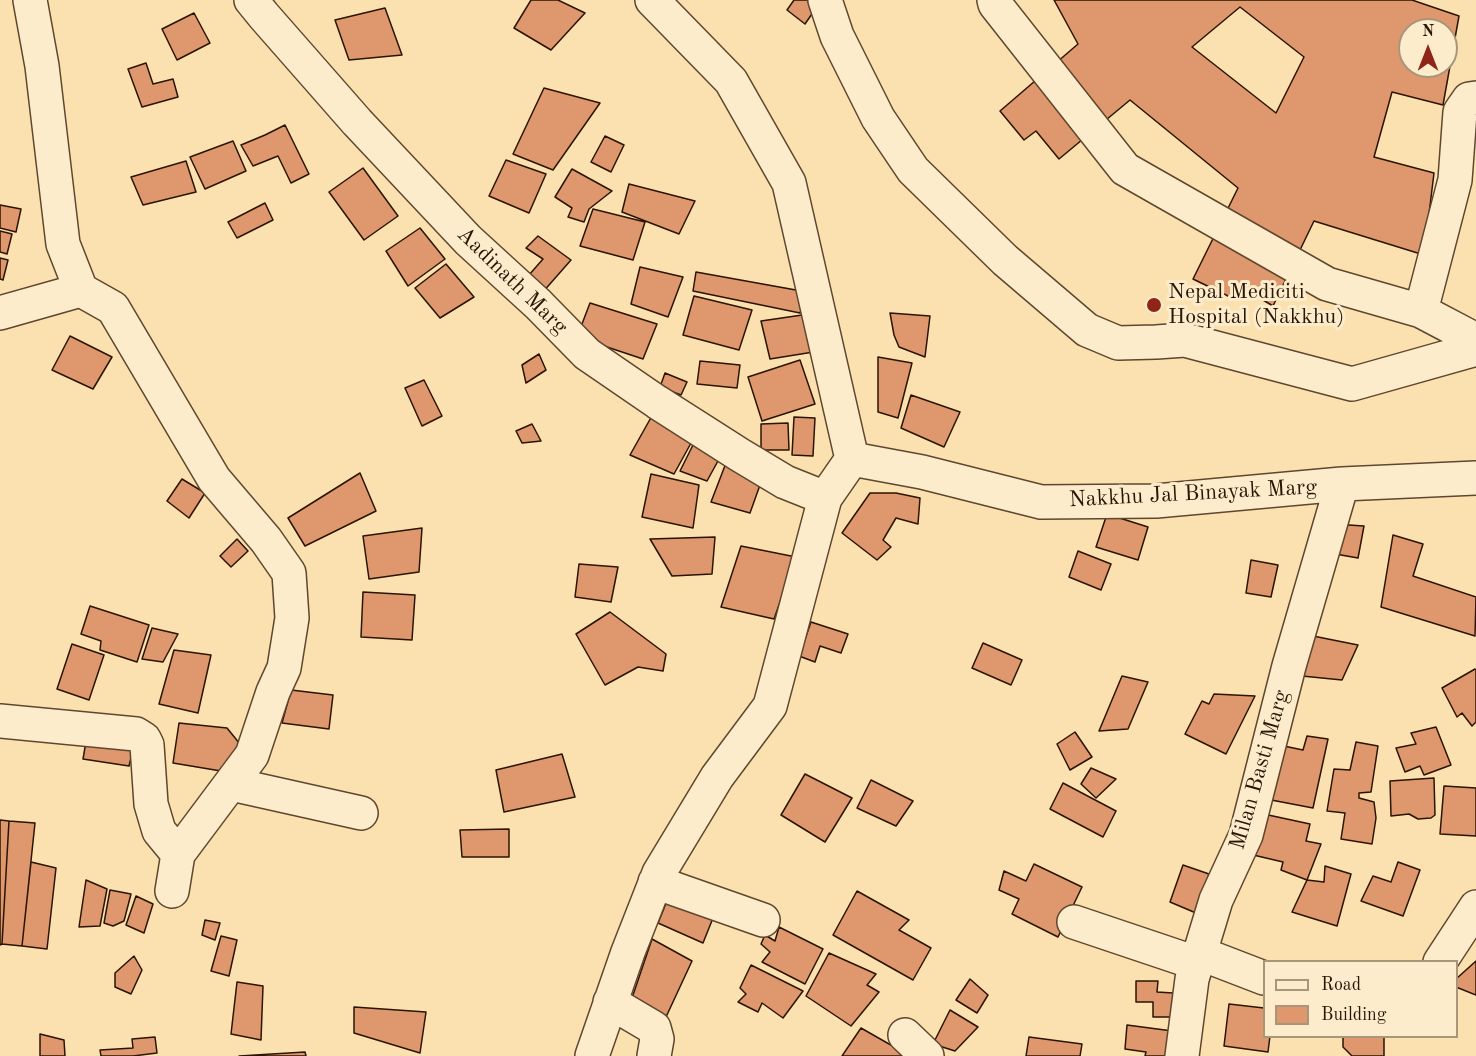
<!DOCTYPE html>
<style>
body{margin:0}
#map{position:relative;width:1476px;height:1056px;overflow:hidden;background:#fbe1b0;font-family:"Old Standard TT",serif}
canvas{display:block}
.legend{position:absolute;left:1263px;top:960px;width:195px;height:78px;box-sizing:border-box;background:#fceccc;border:2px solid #a8967b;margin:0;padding:8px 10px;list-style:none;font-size:18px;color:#2a1402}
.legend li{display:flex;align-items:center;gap:12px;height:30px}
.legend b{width:30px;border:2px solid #a8967b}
.north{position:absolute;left:1398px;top:18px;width:60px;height:60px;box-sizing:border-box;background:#fceccc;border:2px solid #a8967b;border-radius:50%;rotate:0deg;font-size:16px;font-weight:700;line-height:24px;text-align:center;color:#2a1402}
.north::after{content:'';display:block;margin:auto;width:21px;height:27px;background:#8f2418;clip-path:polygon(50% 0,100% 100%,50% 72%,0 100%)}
</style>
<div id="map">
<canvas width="1476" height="1056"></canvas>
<ul class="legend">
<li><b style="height:8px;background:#fceccc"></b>Road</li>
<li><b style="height:16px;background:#df976e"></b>Building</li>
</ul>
<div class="north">N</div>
</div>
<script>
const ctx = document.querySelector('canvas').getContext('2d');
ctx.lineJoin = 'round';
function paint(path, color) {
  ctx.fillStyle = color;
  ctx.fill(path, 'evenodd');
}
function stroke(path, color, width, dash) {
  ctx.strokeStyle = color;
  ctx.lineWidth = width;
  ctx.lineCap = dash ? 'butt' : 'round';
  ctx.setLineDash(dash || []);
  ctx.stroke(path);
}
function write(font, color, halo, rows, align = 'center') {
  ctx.font = font + ' "Old Standard TT",serif';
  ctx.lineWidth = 6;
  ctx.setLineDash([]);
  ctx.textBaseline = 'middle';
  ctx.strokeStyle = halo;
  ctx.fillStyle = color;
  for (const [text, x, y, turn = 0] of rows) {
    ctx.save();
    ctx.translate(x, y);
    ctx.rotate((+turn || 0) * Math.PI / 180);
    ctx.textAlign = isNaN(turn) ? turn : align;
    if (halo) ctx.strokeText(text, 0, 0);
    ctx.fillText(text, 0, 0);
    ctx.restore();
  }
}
const building = new Path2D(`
 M531 0H558L585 13 551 50 514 28Z
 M794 0H807L816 8 805 24 787 10Z
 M1054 0H1412L1459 16 1443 105 1392 92 1374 157 1434 173 1424 255 1314 221 1273 306 1238 285 1230 297 1193 279 1238 188 1130 100 1059 159 1036 131 1024 140 1000 111 1078 44ZM1240 7 1304 57 1276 113 1192 47ZM1410 30H1446V66H1410Z
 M385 8 402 55 349 60 335 20Z
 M194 13 210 43 177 60 162 29Z
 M146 63 153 84 173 79 178 97 142 107 128 69Z
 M544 88 600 103 553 170 513 154Z
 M285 125 309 174 291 183 278 156 253 166 241 145 265 135Z
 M605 136 624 145 611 172 591 162Z
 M233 141 246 171 205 189 190 157Z
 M506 160 546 174 529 213 489 196Z
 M186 161 196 192 143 205 131 177Z
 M363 168 398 216 364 240 329 192Z
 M572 169 612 191 589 209 584 222 568 217 572 208 555 197Z
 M629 184 695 201 679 234 622 212Z
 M265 203 273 220 237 238 228 222Z
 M0 205 21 209 16 232 0 228Z
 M593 209 645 222 633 260 580 246Z
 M420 228 445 259 408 286 386 251Z
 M0 231 12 234 7 254 0 252Z
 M538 236 571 260 542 293 522 283 543 259 526 248Z
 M0 258 8 260 3 280 0 279Z
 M446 264 474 297 440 318 415 288Z
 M640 267 683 277 668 317 631 304Z
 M696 272 807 292 800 313 693 291Z
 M694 296 752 310 739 350 683 335Z
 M590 303 657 324 643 359 577 337Z
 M816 313 826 350 770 359 761 321Z
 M890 313 930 316 925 357 899 347 894 335Z
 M70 336 112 357 93 389 52 370Z
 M539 354 546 370 526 383 522 365Z
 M878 357 912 363 898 418 878 412Z
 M800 360 815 404 762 421 748 377Z
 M700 361 740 365 737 388 697 384Z
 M665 373 687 382 681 395 660 387Z
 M424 380 442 416 422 426 405 388Z
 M911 395 960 412 944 447 901 428Z
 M653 414 696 434 674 474 630 455Z
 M794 417 815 418 813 456 792 455Z
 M788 423 789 450H761V424Z
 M532 424 541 441 522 443 516 431Z
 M696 439 724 450 707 481 680 471Z
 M726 463 765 471 750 513 711 502Z
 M360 473 376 511 305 546 288 518Z
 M651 474 699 485 693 528 642 517Z
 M182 479 205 493 189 518 167 501Z
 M870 493H896L920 498 918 524 896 518 883 540 891 547 877 560 842 533Z
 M1107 514 1148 527 1138 560 1096 547Z
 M1333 524 1364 526 1358 558 1324 552Z
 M422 528 419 572 369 579 363 536Z
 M1393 535 1423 544 1413 576 1476 597 1475 636 1381 607Z
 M715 537 712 574 672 576 650 539Z
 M237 539 248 551 231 567 220 556Z
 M741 546 796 557 774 619 721 607Z
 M1078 551 1111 564 1101 590 1069 577Z
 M1251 560 1278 565 1271 597 1246 593Z
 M579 564 618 567 611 602 575 597Z
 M363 592 415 595 412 640 361 637Z
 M90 606 149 625 137 662 100 650 101 641 81 634Z
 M610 612 666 654 663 671 638 667 605 685 576 634Z
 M811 622 848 634 841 653 820 646 815 662 799 656Z
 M152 628 178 634 163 662 142 659Z
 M1303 634 1358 645 1342 680 1292 675Z
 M983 643 1022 660 1011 685 972 668Z
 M72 644 104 655 89 700 57 689Z
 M174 650 211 655 198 713 159 704Z
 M1475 669 1476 670V722L1472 726 1462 713 1457 717 1442 688Z
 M1122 676 1148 682 1128 729 1099 731Z
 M291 690 333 695 329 729 282 723Z
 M1214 694 1255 696 1226 754 1185 734 1202 701 1209 704Z
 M179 723 227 728 240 744 227 772 173 763Z
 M1436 727 1451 765 1424 775 1420 766 1405 772 1396 748 1416 744 1411 733Z
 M1075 732 1092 757 1070 770 1057 744Z
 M87 736 135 742 129 766 83 759Z
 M1307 736 1328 739 1313 808 1266 799 1279 745 1303 750Z
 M1356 742 1378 746 1371 792 1359 793V798L1374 802 1376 818 1372 844 1341 839 1345 813 1327 811 1334 769 1350 770Z
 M562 754 575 797 504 812 496 770Z
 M1091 768 1116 779 1096 798 1081 784Z
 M805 774 852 798 825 842 781 815Z
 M1434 778 1435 815 1431 818 1418 819 1409 814 1391 816 1390 781Z
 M871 780 913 801 896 826 857 808Z
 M1063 783 1116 811 1103 837 1050 809Z
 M1444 786 1476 788V836L1440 834Z
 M1259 813 1310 824 1306 841 1321 844 1307 880 1281 870 1283 862 1249 854Z
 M0 820 9 821 2 944 0 945Z
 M9 821 35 823 22 946 2 944Z
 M509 829V857H462L460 830Z
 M31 862 56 868 47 949 22 946Z
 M1398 862 1420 870 1403 916 1361 901 1373 876 1391 882Z
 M1034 864 1082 887 1058 937 1012 914 1019 899 999 890 1004 871 1026 881Z
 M1183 865 1209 874 1196 913 1170 902Z
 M1325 866 1351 874 1337 926 1292 912 1307 880 1324 882Z
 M86 880 107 889 100 926 79 927Z
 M110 890 131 894 124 921 113 926 104 923Z
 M857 891 909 920 899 930 931 948 913 980 833 935Z
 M136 896 153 904 144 933 126 925Z
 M669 896 715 913 703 943 658 923Z
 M205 920 220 923 215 940 202 935Z
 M779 927 823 949 805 984 762 962 770 952 761 944 765 935 775 941Z
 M221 936 237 940 229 976 211 971Z
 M652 939 692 961 666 1017 632 998Z
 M829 953 876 974 867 985 879 992 851 1026 806 996Z
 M134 956 142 970 131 994 115 987V973Z
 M1476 961V995L1456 987V979Z
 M751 965 803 991 783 1018 762 1003 758 1012 738 1002 746 994 740 988Z
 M970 979 988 995 977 1013 956 1000Z
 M1136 981H1158L1157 992 1173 993 1172 1017H1153V1002H1136Z
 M237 982 263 986 261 1040 231 1034Z
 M1229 1004 1264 1008V1036H1270L1268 1052 1224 1046Z
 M354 1007 426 1012 420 1053 354 1033Z
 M950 1010 978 1027 955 1051 933 1044Z
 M1127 1025 1180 1032 1177 1056H1145L1146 1052 1125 1049Z
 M861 1028 910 1056H842Z
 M40 1034 64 1040 65 1056H40Z
 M1343 1036H1384V1056H1352L1343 1047Z
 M155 1037 157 1053 133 1056H101L100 1050 133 1048 132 1039Z
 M1029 1037 1082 1044 1080 1056H1026Z
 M305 1052 306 1056H239Z`);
paint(building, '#df976e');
stroke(building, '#2a1402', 1.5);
const minor = new Path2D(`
 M30 0 42 66 63 244 81 290
 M251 0 264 16 357 122 468 240 538 304 587 354 657 402 740 455 785 482 825 498
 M652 0 731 81 789 183 852 459
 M825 0 837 36 878 118 913 170 1005 260 1087 330 1118 343 1156 342 1185 340 1352 384 1476 349
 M994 0 995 4 1125 169 1327 284 1421 311 1476 340
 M1421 311 1455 180 1460 112 1469 99 1476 98
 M0 313 81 290 113 308 214 479 266 540 289 573 292 618 284 668 273 692 252 755 178 854 172 891
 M0 721 136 734 144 739 147 745 151 804 159 831 178 854
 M231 784 361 813
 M655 882 763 920
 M1074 922 1196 963
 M1199 953 1264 978
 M1440 962 1476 907
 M610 1002 654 1028 657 1039 654 1056
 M905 1035 927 1056
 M592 1056 628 952 659 873 717 777 770 706 825 498 852 459 922 472 1041 502 1156 501 1342 484 1476 478
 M1182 1056 1192 979 1216 900 1246 835 1289 666 1342 484`);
stroke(minor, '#5e472e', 36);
stroke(minor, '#fceccc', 33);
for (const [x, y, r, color] of [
 [1154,305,8,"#8f2418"]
]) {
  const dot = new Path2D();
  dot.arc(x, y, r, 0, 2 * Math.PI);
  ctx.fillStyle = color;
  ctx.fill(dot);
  stroke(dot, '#fceccc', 2);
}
write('22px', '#2a1402', '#fceccc', [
 ["Aadinath Marg",512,281,44],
 ["Nakkhu Jal Binayak Marg",1193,494,-3],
 ["Milan Basti Marg",1260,770,-74]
]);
write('22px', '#2a1402', '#fceccc', [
 ["Nepal Mediciti",1168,292],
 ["Hospital (Nakkhu)",1168,317]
], 'left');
</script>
